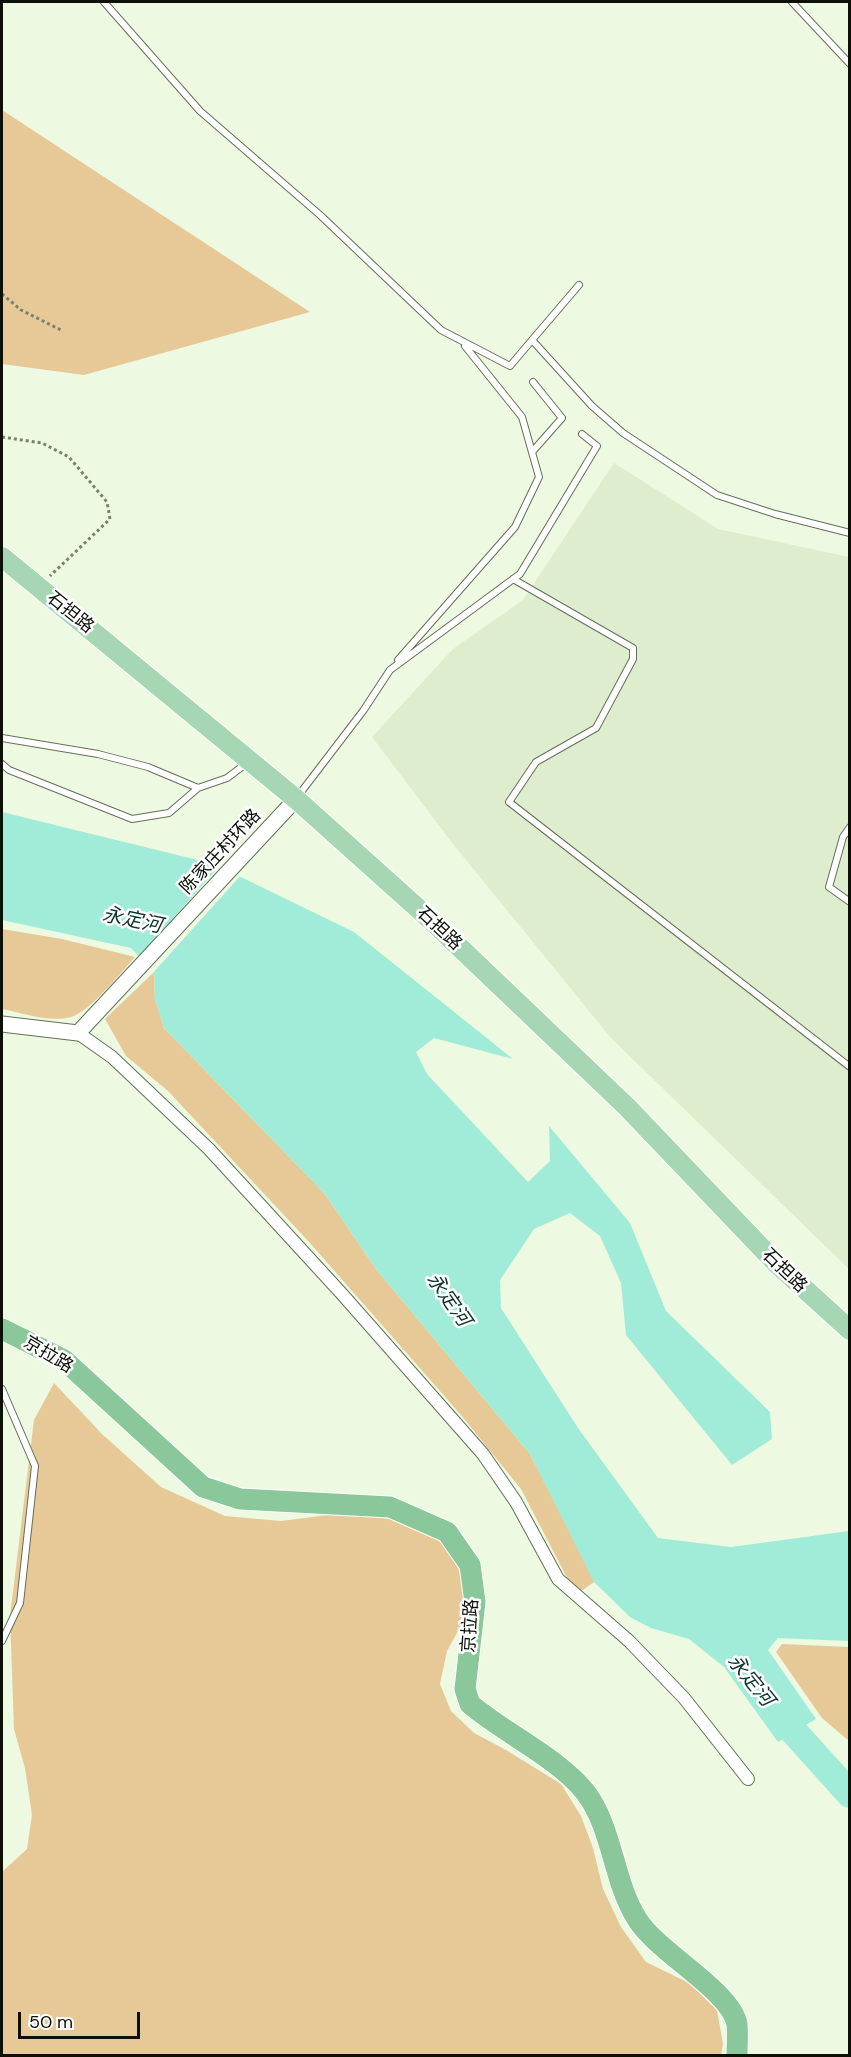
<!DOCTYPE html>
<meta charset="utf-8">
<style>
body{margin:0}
#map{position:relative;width:851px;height:2057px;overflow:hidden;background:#edf9e0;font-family:"DM Sans",sans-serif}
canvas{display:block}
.frame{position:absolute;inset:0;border:3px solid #0c1007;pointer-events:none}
.scale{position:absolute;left:18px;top:2012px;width:122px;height:27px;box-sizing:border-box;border:3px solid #0c1007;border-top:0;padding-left:8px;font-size:18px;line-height:21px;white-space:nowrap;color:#0c1007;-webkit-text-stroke:4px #fff;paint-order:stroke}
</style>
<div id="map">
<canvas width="851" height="2057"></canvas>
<div class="frame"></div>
<div class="scale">50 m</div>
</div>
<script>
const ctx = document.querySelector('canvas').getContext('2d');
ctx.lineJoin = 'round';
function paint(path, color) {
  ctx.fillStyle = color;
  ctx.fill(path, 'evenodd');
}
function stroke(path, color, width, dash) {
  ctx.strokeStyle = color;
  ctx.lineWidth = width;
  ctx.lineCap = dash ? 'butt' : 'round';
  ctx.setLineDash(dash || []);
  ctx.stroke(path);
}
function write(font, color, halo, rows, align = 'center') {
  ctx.font = font + ' "DM Sans","Noto Sans SC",sans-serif';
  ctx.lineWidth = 5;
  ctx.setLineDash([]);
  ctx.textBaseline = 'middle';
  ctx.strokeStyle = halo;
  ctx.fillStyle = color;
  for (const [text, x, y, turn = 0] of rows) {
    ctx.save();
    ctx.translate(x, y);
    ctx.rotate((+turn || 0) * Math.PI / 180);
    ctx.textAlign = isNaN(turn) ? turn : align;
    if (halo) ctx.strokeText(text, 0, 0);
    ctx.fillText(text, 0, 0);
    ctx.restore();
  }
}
paint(new Path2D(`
 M614 463 718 529 849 557V1269L611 1038 453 844 372 737 453 649 523 600Z`), '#deedcd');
paint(new Path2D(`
 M2 110 310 312 84 375 2 364Z
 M2 929 62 939 135 957C122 972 89 1012 71 1017 50 1023 22 1013 2 1009Z
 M154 972 155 999 164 1028 325 1194 376 1269 530 1454 592 1575 594 1582 576 1595 521 1489 461 1415 310 1243 168 1091 126 1056 105 1019Z
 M54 1383 102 1434 161 1487 225 1516 281 1521 344 1513 397 1520 445 1542 466 1581 464 1620 447 1651 440 1684 451 1711 474 1733 506 1750 561 1784 581 1816 593 1848 603 1889 621 1927 646 1962 689 1983 717 2010 723 2044 721 2055H2V1872L27 1849 32 1815 25 1768 14 1729 10 1616 34 1420Z
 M782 1644 849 1647V1741L822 1718 776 1652Z`), '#e7c998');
paint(new Path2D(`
 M2 812 214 864 354 932 513 1059 434 1038 416 1052 427 1074 528 1182 550 1161 549 1126 630 1223 666 1311 770 1412 772 1439 732 1465 626 1335 621 1283 600 1236 570 1213 534 1229 500 1280 501 1308 578 1428 658 1538 731 1547 849 1531V1641L778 1638 768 1650 816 1719 778 1742 724 1667 689 1639 651 1628 630 1617 594 1582 530 1454 376 1269 325 1194 164 1028 155 999 154 972 131 948 2 920Z`), '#a1ecd8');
paint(new Path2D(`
 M221 864 242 874 151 975 137 959Z`), '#edf9e0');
stroke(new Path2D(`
 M769 1704 850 1794`), '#a1ecd8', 28);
const service = new Path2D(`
 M104 2 200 111 320 215 441 330 510 366 532 340 592 406 623 433 717 495 775 514 850 533
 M792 2 850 64
 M532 340 579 285
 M532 452 562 418 533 382
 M513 579 633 648V659L596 728 536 762 509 802 850 1067
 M398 660 515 527 539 477 522 417 465 346
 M2 738 98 754 148 767 198 788 227 778 247 763
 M2 764 9 770 132 819 169 813 198 788
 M298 796 363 711 390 670 520 574 597 446 582 434
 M850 827 843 837 829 887 850 902
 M2 1389 35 1466 20 1603 2 1641`);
const minor = new Path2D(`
 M78 1033 112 1057 209 1149 342 1294 483 1454 516 1502 558 1579 629 1641 684 1698 748 1779`);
const tertiary = new Path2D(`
 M2 1024 78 1033 296 799`);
const primary = new Path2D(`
 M2 557 296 799 432 921 627 1107 776 1263 850 1330`);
const trunk = new Path2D(`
 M2 1329 64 1360 203 1487 240 1499 390 1507 447 1532 470 1565 475 1602 465 1689 470 1704C504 1733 560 1759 586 1793 613 1829 613 1881 637 1919 657 1952 731 1991 737 2024 738 2034 737 2045 737 2056`);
stroke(service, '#656f59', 8);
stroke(minor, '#656f59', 14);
stroke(tertiary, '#656f59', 17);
stroke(primary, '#fff', 22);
stroke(trunk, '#fff', 23);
stroke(new Path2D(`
 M2 294 21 310 63 331
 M2 437 42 443 69 457 107 502 110 519 50 576`), '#78806f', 3, [3, 3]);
stroke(service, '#fff', 6);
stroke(minor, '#fff', 12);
stroke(tertiary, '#fff', 15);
stroke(primary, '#a7d6b4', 20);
stroke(trunk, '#8ac89b', 21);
write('18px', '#0c1007', '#fff', [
 ["石担路",70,613,39],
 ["陈家庄村环路",221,852,-47],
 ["石担路",439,929,43],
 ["石担路",784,1271,44],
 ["京拉路",48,1355,31],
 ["京拉路",471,1626,-86]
]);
write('italic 20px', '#10352c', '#fff', [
 ["永定河",132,921,12],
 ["永定河",448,1300,55],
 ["永定河",750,1681,51]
]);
</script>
